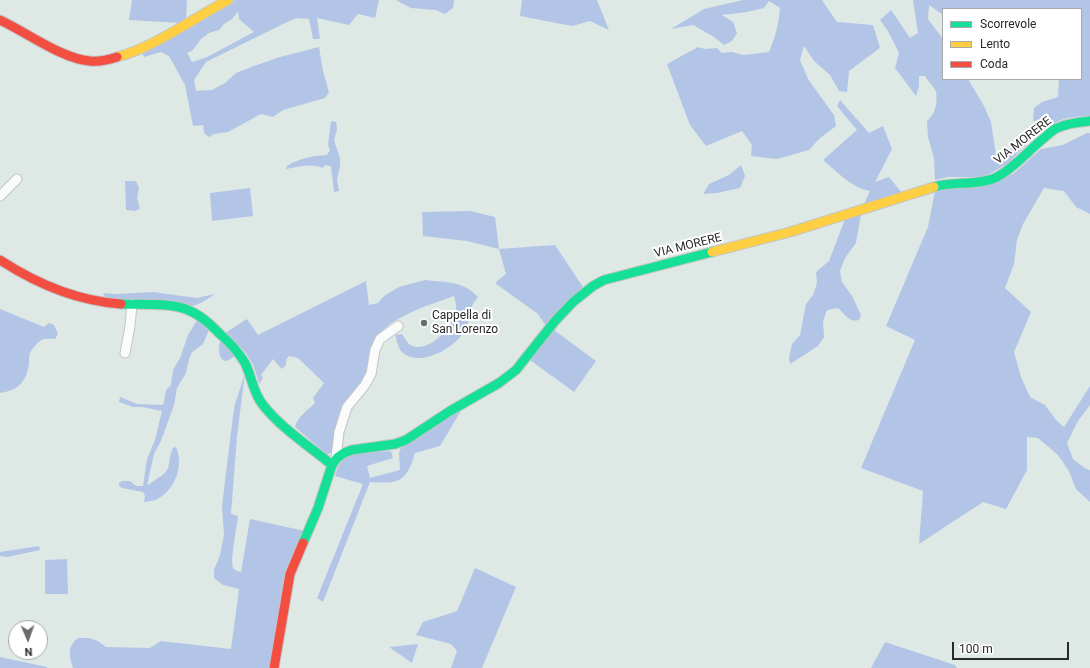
<!DOCTYPE html>
<style>
body{margin:0}
#map{position:relative;width:1090px;height:668px;overflow:hidden;background:#dee8e5;font-family:Roboto,sans-serif}
canvas{display:block}
.legend{position:absolute;left:942px;top:8px;width:140px;height:72px;box-sizing:border-box;background:#fff;border:1px solid #a9a9a9;margin:0;padding:5px 7px;list-style:none;font-size:12px;color:#292929}
.legend li{display:flex;align-items:center;gap:8px;height:20px}
.legend b{width:20px;border:1px solid #a9a9a9}
.north{position:absolute;left:8px;top:620px;width:40px;height:40px;box-sizing:border-box;background:#fff;border:1px solid #a9a9a9;border-radius:50%;rotate:178deg;font-size:11px;font-weight:700;line-height:16px;text-align:center;color:#292929}
.north::after{content:'';display:block;margin:auto;width:14px;height:18px;background:#686c6b;clip-path:polygon(50% 0,100% 100%,50% 72%,0 100%)}
.scale{position:absolute;left:952px;top:642px;width:117px;height:18px;box-sizing:border-box;border:2px solid #292929;border-top:0;padding-left:5px;font-size:12px;line-height:14px;white-space:nowrap;color:#292929;-webkit-text-stroke:3px #fff;paint-order:stroke}
</style>
<div id="map">
<canvas width="1090" height="668"></canvas>
<ul class="legend">
<li><b style="height:5px;background:#16e098"></b>Scorrevole</li>
<li><b style="height:5px;background:#ffcf43"></b>Lento</li>
<li><b style="height:5px;background:#f24e42"></b>Coda</li>
</ul>
<div class="north">N</div>
<div class="scale">100 m</div>
</div>
<script>
const ctx = document.querySelector('canvas').getContext('2d');
ctx.lineJoin = 'round';
function paint(path, color) {
  ctx.fillStyle = color;
  ctx.fill(path, 'evenodd');
}
function stroke(path, color, width, dash) {
  ctx.strokeStyle = color;
  ctx.lineWidth = width;
  ctx.lineCap = dash ? 'butt' : 'round';
  ctx.setLineDash(dash || []);
  ctx.stroke(path);
}
function write(font, color, halo, rows, align = 'center') {
  ctx.font = font + ' Roboto,sans-serif';
  ctx.lineWidth = 4;
  ctx.setLineDash([]);
  ctx.textBaseline = 'middle';
  ctx.strokeStyle = halo;
  ctx.fillStyle = color;
  for (const [text, x, y, turn = 0] of rows) {
    ctx.save();
    ctx.translate(x, y);
    ctx.rotate((+turn || 0) * Math.PI / 180);
    ctx.textAlign = isNaN(turn) ? turn : align;
    if (halo) ctx.strokeText(text, 0, 0);
    ctx.fillText(text, 0, 0);
    ctx.restore();
  }
}
paint(new Path2D(`
 M132 0H187L186 19 179 23 129 20Z
 M235 0H379L375 18 358 14 349 25 317 18 320 39H313L309 19 297 18 285 23 206 62 194 80 196 91 212 90 225 83 236 73 254 66 280 57 319 47 323 71 329 92 325 98 283 110 273 117 261 114 228 132 214 134 209 137 204 133 203 125 193 126 185 85 169 56 161 52 144 57 141 51 219 8ZM238 12 239 19 254 32 207 57 192 62 187 53 193 50 201 39 209 33 219 30 224 24 232 19Z
 M396 0H454L453 8 445 14 436 10 411 8Z
 M522 0H597L609 30 590 21 572 26 520 16Z
 M743 0H822L837 22 873 25 880 48 849 71 847 92 839 91 830 75 814 61 804 46 800 60 808 79 834 115 836 126 819 139 809 150 777 159 751 156 752 145 742 131 706 146 690 125 667 64 698 47 705 49 717 48 722 53 732 52 743 55 769 52C775 38 779 23 780 8L769 1 764 8 747 12 722 15 733 22 737 33 732 41 724 45 714 37 693 25 671 29 704 9Z
 M913 0H1090V116C1069 117 1063 117 1045 129L1042 122 1033 121 1034 108 1042 102 1058 97 1059 79H1081V9H943V15L929 5 928 19 943 39V79H968L984 106 991 122 996 155 1032 139 1008 163 993 172 982 177H948L935 180 934 158 928 137 927 121C935 114 938 103 936 92 934 87 928 81 925 76H919V86L916 96 895 68 899 53 888 31 880 20 891 10 910 38 918 33Z
 M840 100 869 133 883 126 892 149 875 182 889 177 902 193 864 204 870 191C852 188 836 171 823 160L857 130 837 106Z
 M331 121 336 122 337 129 334 140 340 158V166L337 179 339 191 334 192 331 166 325 165 323 168C310 163 300 167 286 169L287 166C300 158 312 156 327 155L330 150 328 145Z
 M1087 133H1090V214L1076 207 1064 191 1044 188 1023 224 1017 240 1014 264 1005 288 1031 312 1014 352 1021 377 1030 397 1045 405 1056 420 1064 427 1090 386V405L1078 421 1067 443 1073 459 1086 469 1090 470V502L1076 489 1069 471 1058 455 1038 438 1027 437V470L1006 509 983 502 919 544 923 491 861 468 915 340 886 326 928 227 935 191 1013 174 1041 149 1063 145Z
 M741 165 745 176 740 188 717 193 703 194 709 184 729 175Z
 M125 181H136L139 188 137 198 140 209 135 211 126 210Z
 M250 188 253 216 212 221 210 193Z
 M470 211 495 217 499 249 555 245 583 287 546 326 538 314 495 283 506 274 499 249 467 241 423 236 422 212Z
 M861 214 856 243 845 258 840 271 842 282 852 296 861 315 859 320C849 323 845 314 838 308L827 310 823 321 824 337 818 346 790 364 789 357 792 344 800 335 806 304 813 295 817 283 816 272 829 261 845 219Z
 M425 280C447 283 462 280 478 297 477 299 474 302 473 304 469 314 470 324 463 333 453 349 419 368 402 352 398 349 397 340 395 335L402 334C404 337 406 341 409 344 426 357 454 326 456 311 457 306 455 300 454 296 430 305 384 318 373 343 369 354 370 366 366 377 363 386 346 400 340 411L332 452 327 455 295 427C297 417 308 410 315 403L313 398 324 383 298 358 289 356 286 360V365L282 369 278 365 273 359 261 375 263 378 259 384C252 356 246 352 225 333L247 319 258 335 366 281 369 305 378 303 384 296 399 287Z
 M153 292 197 298 215 294C207 299 200 305 191 306L106 299 103 293 117 294Z
 M0 309 44 327 49 323 54 325 58 334 55 339C50 339 44 338 40 341 37 343 31 350 30 353 28 358 30 364 28 369 25 384 15 391 0 393Z
 M197 320 209 330 203 344 192 352 189 359 186 373 177 388 174 405 161 441 154 454 147 485C150 484 152 482 155 480 175 468 165 467 173 448L176 447C184 464 176 488 159 498 155 501 149 501 144 502L145 496 143 492 122 488 119 486V483L122 481H130L136 486H143L147 459 155 440 162 411 142 407H133L119 402 120 397 137 404 163 405 166 390 171 385 173 370 180 358 188 335Z
 M554 330 596 361 574 392 530 360Z
 M220 341 235 355C221 370 217 353 220 341Z
 M245 373 237 436 231 514 238 516C237 526 230 560 233 568 235 571 238 571 241 572L250 519 305 531 271 668H73C69 656 67 646 78 638H89L98 641 106 647 150 648 161 641 231 649 239 589 223 585 214 578V570L220 555 224 535 222 506 233 416 235 404Z
 M462 409 440 446 415 453C406 482 400 484 370 482L323 602 317 598 363 484 335 476C336 472 338 465 341 462 354 450 376 452 391 451L393 458 367 466 370 478 400 470 399 453 400 449Z
 M39 546 40 550 7 557 0 556V552Z
 M67 559 68 594H45V560Z
 M475 568 516 587 482 668H451L457 651 451 644 416 635 423 622 457 611Z
 M885 642 955 665 957 668H871Z
 M418 644 412 663 389 647Z
 M0 657 47 667V668H0Z`), '#b3c5e7');
const street = new Path2D(`
 M0 196 17 179
 M125 353 130 326 132 304
 M336 458 339 432 347 407 365 385 371 374 375 350 380 339 398 326`);
const fast = new Path2D(`
 M934 187C954 181 979 186 997 177 1014 168 1030 149 1045 137 1049 134 1052 130 1057 128 1068 123 1079 122 1090 121
 M121 304C142 305 171 302 190 311 202 316 212 326 221 335 230 343 239 353 245 363 252 377 253 393 263 405 282 429 309 446 332 465
 M303 543 318 508 332 465 337 458 344 453 352 450 395 444 406 440 450 411 499 383 516 370 555 321 573 302 593 286 604 280 712 252`);
const slow = new Path2D(`
 M117 57C153 48 194 18 228 0
 M712 252 790 232 934 187`);
const jam = new Path2D(`
 M0 20C26 32 62 59 90 61 99 62 108 60 117 57
 M0 260C37 284 77 301 121 304
 M274 668 290 574 303 543`);
stroke(street, '#c4c5c4', 11);
stroke(fast, '#c4c5c4', 11);
stroke(slow, '#c4c5c4', 11);
stroke(jam, '#c4c5c4', 11);
stroke(street, '#fafcfb', 9);
stroke(fast, '#16e098', 9);
stroke(slow, '#ffcf43', 9);
stroke(jam, '#f24e42', 9);
for (const [x, y, r, color] of [
 [424,323,4,"#686c6b"]
]) {
  const dot = new Path2D();
  dot.arc(x, y, r, 0, 2 * Math.PI);
  ctx.fillStyle = color;
  ctx.fill(dot);
  stroke(dot, '#fff', 1.5);
}
write('12px', '#292929', '#fff', [
 ["VIA MORERE",1023,141,-38],
 ["VIA MORERE",688,246,-14]
]);
write('12px', '#292929', '#fff', [
 ["Cappella di",432,316],
 ["San Lorenzo",432,330]
], 'left');
</script>
